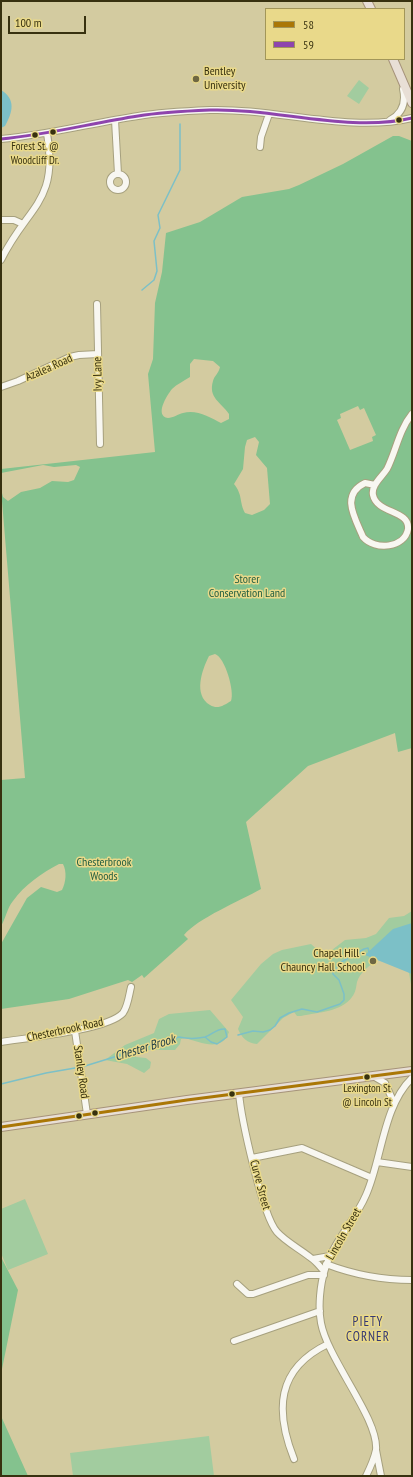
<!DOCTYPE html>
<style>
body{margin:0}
#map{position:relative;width:413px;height:1477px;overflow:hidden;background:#d3cba0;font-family:"PT Sans Narrow",sans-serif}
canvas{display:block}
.frame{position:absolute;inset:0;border:2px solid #37310f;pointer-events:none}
.legend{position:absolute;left:265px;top:8px;width:140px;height:52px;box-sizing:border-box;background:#e9d98a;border:1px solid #a29659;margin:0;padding:5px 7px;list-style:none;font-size:12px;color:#37310f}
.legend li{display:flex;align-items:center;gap:8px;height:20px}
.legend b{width:20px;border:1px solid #a29659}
.scale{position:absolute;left:8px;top:16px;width:78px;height:18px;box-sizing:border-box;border:2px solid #37310f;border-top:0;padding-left:5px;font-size:12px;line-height:14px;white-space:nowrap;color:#37310f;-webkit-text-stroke:3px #e9d98a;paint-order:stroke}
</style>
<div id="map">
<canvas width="413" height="1477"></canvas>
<div class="frame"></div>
<ul class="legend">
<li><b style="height:5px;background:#aa7706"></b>58</li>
<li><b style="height:5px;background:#8e44ad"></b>59</li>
</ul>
<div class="scale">100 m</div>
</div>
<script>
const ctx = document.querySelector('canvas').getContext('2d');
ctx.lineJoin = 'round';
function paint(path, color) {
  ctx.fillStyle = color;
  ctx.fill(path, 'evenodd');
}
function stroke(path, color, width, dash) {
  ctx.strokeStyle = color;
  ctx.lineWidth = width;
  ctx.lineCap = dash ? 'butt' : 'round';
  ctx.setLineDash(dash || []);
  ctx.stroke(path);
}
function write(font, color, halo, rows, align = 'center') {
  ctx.font = font + ' "PT Sans Narrow",sans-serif';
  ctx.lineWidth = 3;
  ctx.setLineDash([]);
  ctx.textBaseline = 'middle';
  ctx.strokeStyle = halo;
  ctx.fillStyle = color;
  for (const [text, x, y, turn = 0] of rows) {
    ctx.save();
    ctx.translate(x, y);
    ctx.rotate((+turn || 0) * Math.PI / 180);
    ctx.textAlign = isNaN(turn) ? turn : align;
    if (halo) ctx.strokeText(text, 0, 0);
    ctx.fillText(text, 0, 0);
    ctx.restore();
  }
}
paint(new Path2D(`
 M359 80 369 88 359 104 347 96Z
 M412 911V990L409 973 405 968 378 960C370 965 360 972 357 982 356 987 356 992 352 997 341 1012 319 1012 301 1016H297L294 1012 283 1018 257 1044C247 1043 242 1038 238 1029L243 1017 231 1000 261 964 273 954 282 950 311 944 320 952 328 953 345 940 366 938 376 934 389 918 404 916Z
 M210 1010 229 1032C222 1053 200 1042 185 1038L181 1039 180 1044 175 1050H148L136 1053V1057L146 1058 151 1062 150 1068 144 1073 127 1064 105 1060 125 1045 154 1033 159 1019 169 1014Z
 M25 1199 48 1254 8 1270 1 1253V1209Z
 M209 1436 214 1476H73L70 1453Z`), '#a2cc9f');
paint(new Path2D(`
 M393 136H399L412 141V748L398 752 395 733 308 766 246 822 261 889C240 901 198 918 184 935L188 939 144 978 142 975 132 982 128 980 69 999 1 1009V944L27 898 41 887 57 892 62 890C66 882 67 872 63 864H59C42 873 24 885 13 901 7 908 6 918 1 926V780L25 778 1 489 3 497 8 501 21 492 40 488 52 481 68 482 74 480 80 467 76 465 54 467 43 465 1 473V469L155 452 148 374 153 359 155 303 162 272 166 233 200 222 242 197 289 189 299 185 343 164ZM194 359 213 361 220 367C219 373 214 376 213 381 208 398 221 402 229 414V419L221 423C210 417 196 409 183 413 178 414 173 418 168 418 154 416 167 395 172 389 177 384 184 381 190 377V364ZM358 406 360 410 364 408 376 435 372 437 373 441 350 450 337 420 341 418 340 414ZM255 437 259 442 256 455 267 468 270 504 264 510 252 515 245 513C239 502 243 495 234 484L243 469 245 447 247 440ZM215 654C225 657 235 692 231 701 224 705 218 710 210 705 193 695 202 670 209 656Z
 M1 1257 18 1290 1 1374Z
 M1 1416 28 1476H1Z`), '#84c28e');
paint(new Path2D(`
 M1 90C16 99 13 112 5 126L1 128Z
 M412 923V974L365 955 393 929Z`), '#7cc0c7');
stroke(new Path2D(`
 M142 290 154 280 157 271 154 241 160 228 158 215 180 170V124
 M238 1035 253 1031 263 1032 270 1030 275 1026 280 1018 289 1013 302 1009 317 1012 340 1004 344 1000V994L339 980 333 974V971L337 969 338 964 364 949 368 948 369 952
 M85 1066 179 1037C188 1039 196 1039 205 1037 212 1035 217 1028 225 1029L227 1037 217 1044 211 1042 205 1037
 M1 1084 46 1073 75 1068`), '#7cc0c7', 1.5);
const minor = new Path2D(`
 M115 120 118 174
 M390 120C403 113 406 102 403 89
 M1 139C47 135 92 123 138 116 162 112 186 111 210 110 275 108 349 133 412 118
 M260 147 261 137 269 114
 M110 182a8 8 0 1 1 16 0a8 8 0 1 1-16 0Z
 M1 220H14L23 224
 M1 260C27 206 59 203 47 133
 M97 304 100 444
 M1 387 18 381 70 357 79 355 98 354
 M375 485 365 483C340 495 355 518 363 537 375 551 405 548 408 529 410 510 377 514 373 495 371 485 382 477 387 469 396 451 399 430 412 414
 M75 1031 87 1114
 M1 1042C26 1038 108 1030 123 1013 128 1006 129 995 131 987
 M373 1076 385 1083 394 1103
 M239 1093C241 1117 262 1215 277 1232 286 1242 300 1249 311 1258 316 1261 320 1267 324 1271
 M252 1158 302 1148 372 1178
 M377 1162 412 1167
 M313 1259 330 1256
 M326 1264C352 1274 384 1280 412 1280
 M237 1284 248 1294H253L308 1275H324
 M234 1341 320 1311
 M376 1450 381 1476
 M294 1459C275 1411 276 1369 328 1344
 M366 1476C370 1468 374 1459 376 1450 379 1419 328 1360 321 1323 318 1307 320 1285 325 1269 333 1242 355 1221 366 1195 382 1159 383 1106 412 1078`);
const major = new Path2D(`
 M367 1 371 9
 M393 59 412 103
 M1 1127 187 1100 412 1071`);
stroke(minor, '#a6a07e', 8);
stroke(major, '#a6937a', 10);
stroke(minor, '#f8f7f1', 6);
stroke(major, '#e8dfd6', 8);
stroke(new Path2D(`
 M1 1127 187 1100 412 1071`), '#aa7706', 3);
stroke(new Path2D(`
 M1 139C47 135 92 123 138 116 162 112 186 111 210 110 275 108 349 133 412 118`), '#8e44ad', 3);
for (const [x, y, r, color] of [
 [196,79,4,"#6e6742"],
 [399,120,3.5,"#37310f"],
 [53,132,3.5,"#37310f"],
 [35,135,3.5,"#37310f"],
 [373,961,4,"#6e6742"],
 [367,1077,3.5,"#37310f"],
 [232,1094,3.5,"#37310f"],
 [95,1113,3.5,"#37310f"],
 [79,1116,3.5,"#37310f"]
]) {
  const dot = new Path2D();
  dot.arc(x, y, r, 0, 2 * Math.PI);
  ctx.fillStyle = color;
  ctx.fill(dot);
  stroke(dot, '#e9d98a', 1.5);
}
write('11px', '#37310f', '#e9d98a', [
 ["Forest St. @",35,147],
 ["Woodcliff Dr.",35,161],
 ["Lexington St",367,1089],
 ["@ Lincoln St",367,1103]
]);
write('12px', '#37310f', '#e9d98a', [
 ["Bentley",204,72],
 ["University",204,86],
 ["Chapel Hill -",365,954,"right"],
 ["Chauncy Hall School",365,968,"right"]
], 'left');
write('12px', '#37310f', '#e9d98a', [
 ["Azalea Road",49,368,-24],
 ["Ivy Lane",98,374,-91],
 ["Chesterbrook Road",65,1030,-12],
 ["Stanley Road",81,1072,82],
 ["Curve Street",260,1185,75],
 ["Lincoln Street",344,1234,-60]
]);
write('12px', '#225e40', '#e9d98a', [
 ["Storer",247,580],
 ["Conservation Land",247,594],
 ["Chesterbrook",104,863],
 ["Woods",104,877]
]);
write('italic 13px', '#1e3d46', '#e9d98a', [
 ["Chester Brook",145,1048,-17]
]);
ctx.letterSpacing = '1px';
write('13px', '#353873', '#e9d98a', [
 ["PIETY",368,1322],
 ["CORNER",368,1337]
]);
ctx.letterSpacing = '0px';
</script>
